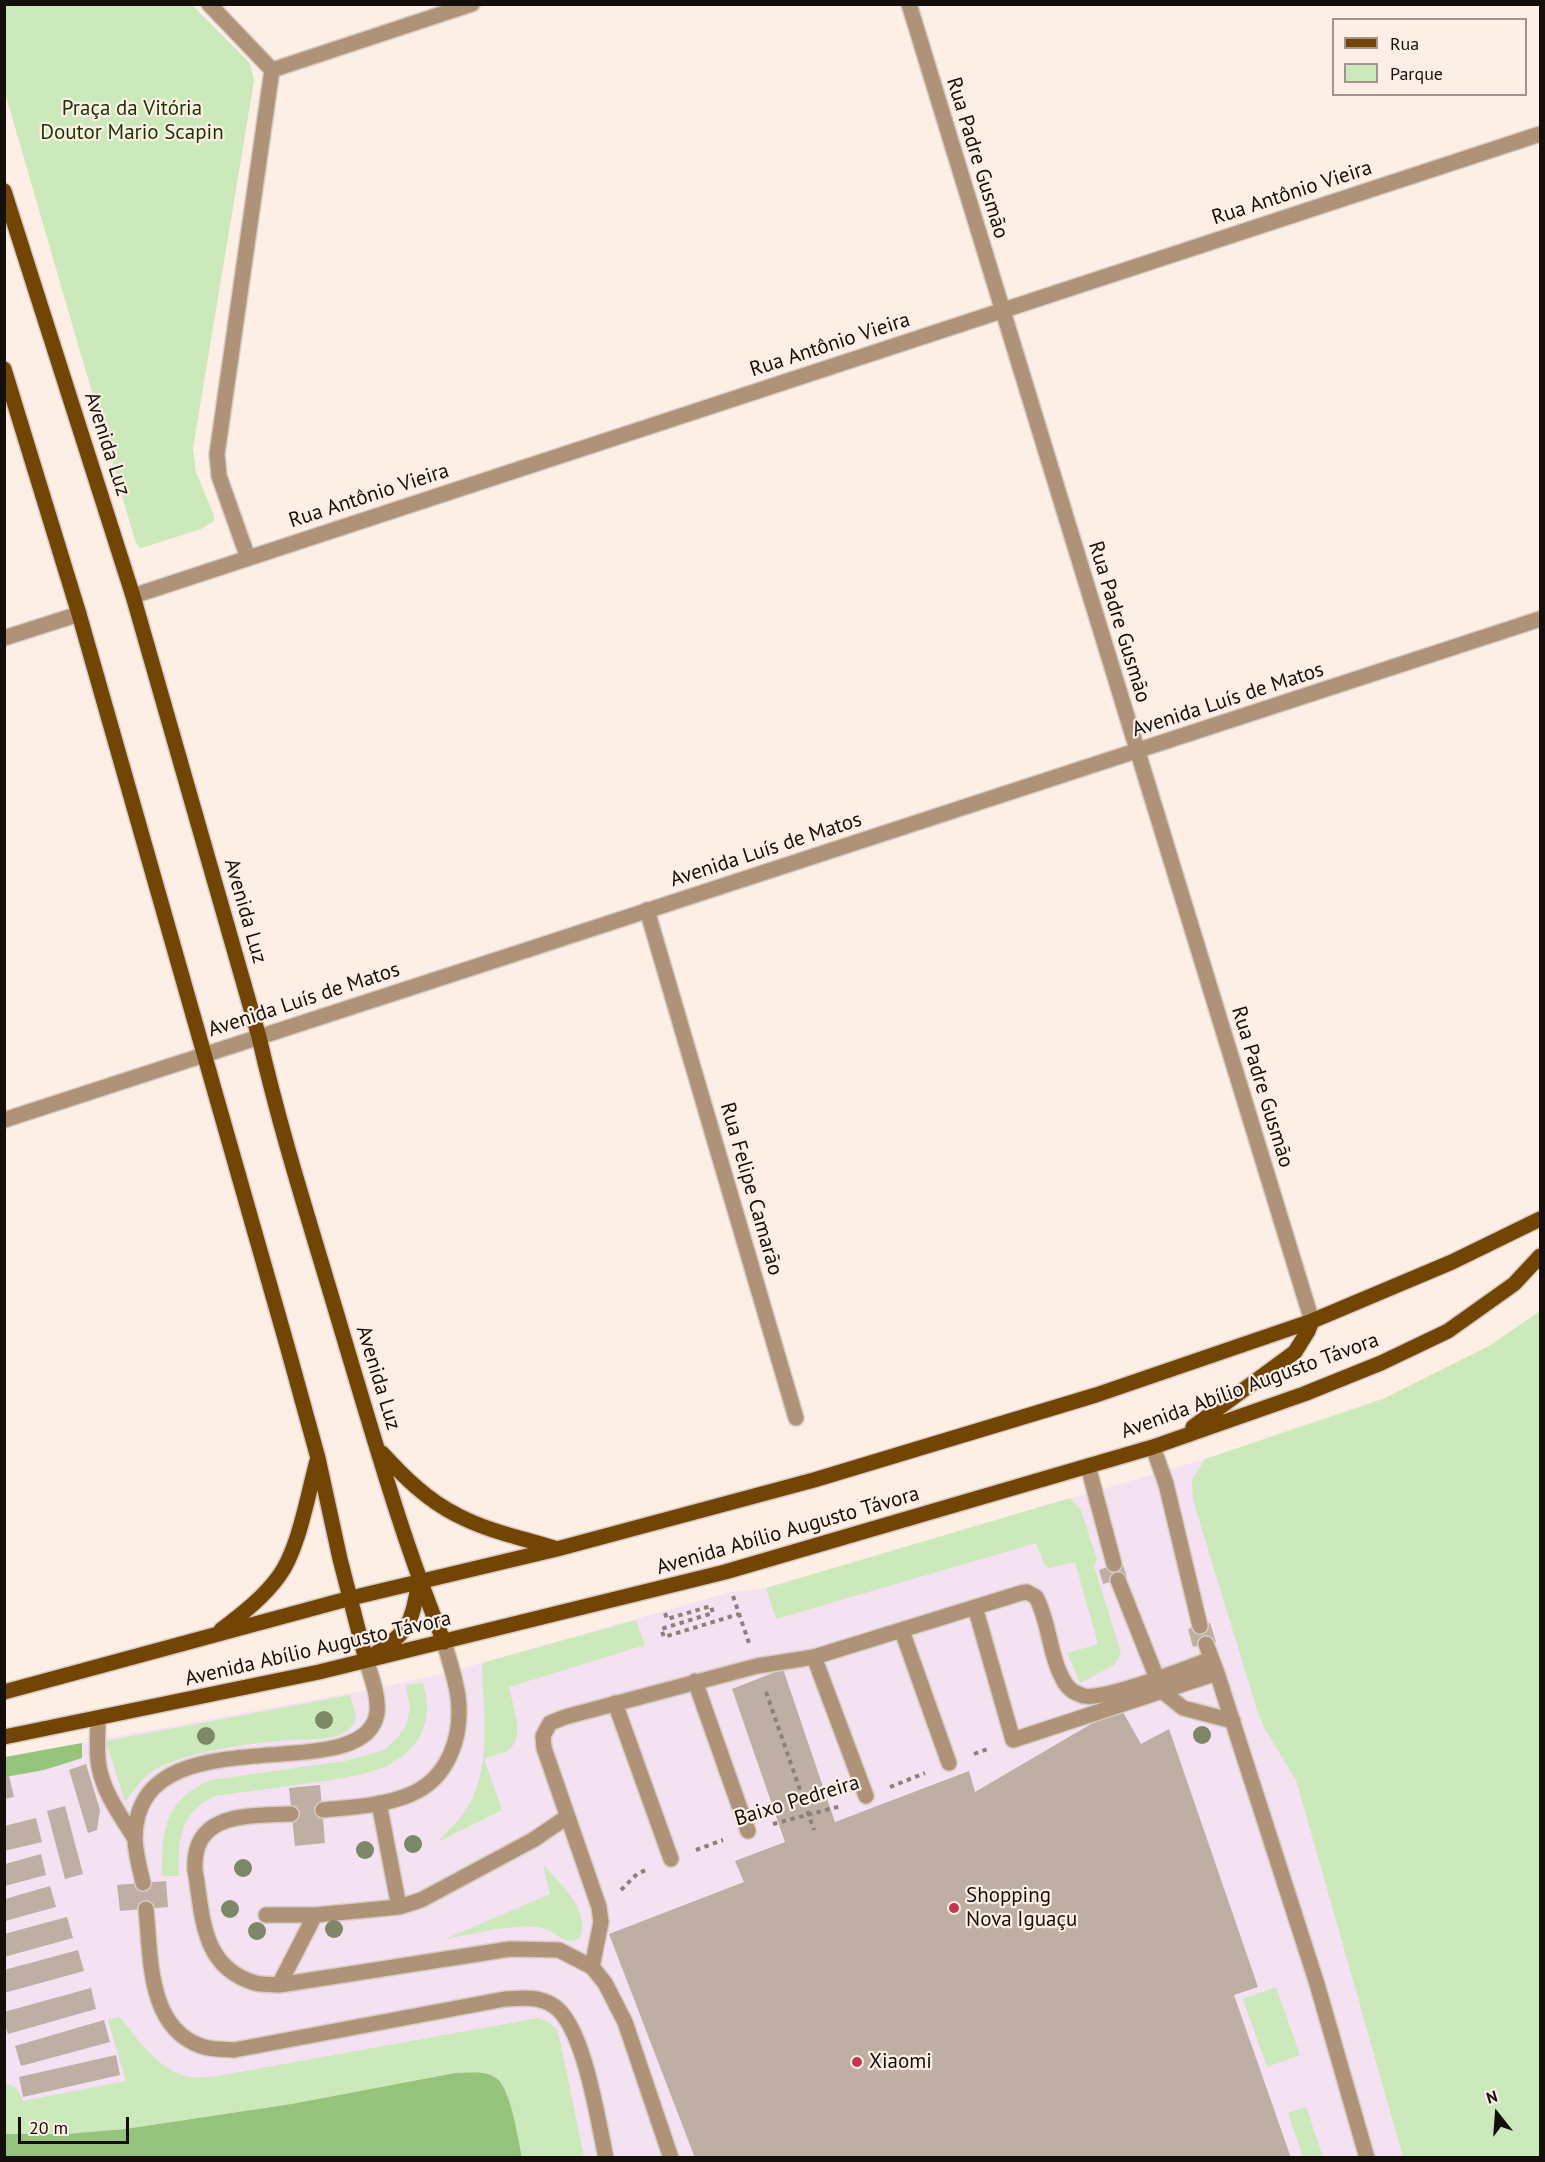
<!DOCTYPE html>
<meta charset="utf-8">
<style>
body{margin:0}
#map{position:relative;width:1545px;height:2162px;overflow:hidden;background:#fdefe6;font-family:"PT Sans",sans-serif}
canvas{display:block}
.frame{position:absolute;inset:0;border:6px solid #150f0b;pointer-events:none}
.legend{position:absolute;left:1332px;top:18px;width:195px;height:78px;box-sizing:border-box;background:#fdefe6;border:2px solid #a0958e;margin:0;padding:8px 10px;list-style:none;font-size:18px;color:#150f0b}
.legend li{display:flex;align-items:center;gap:12px;height:30px}
.legend b{width:30px;border:2px solid #a0958e}
.north{position:absolute;left:1467px;top:2084px;width:60px;height:60px;-webkit-text-stroke:4px #fdefe6;paint-order:stroke;rotate:343deg;font-size:16px;font-weight:700;line-height:24px;text-align:center;color:#150f0b}
.north::after{content:'';display:block;margin:auto;width:21px;height:27px;background:#150f0b;clip-path:polygon(50% 0,100% 100%,50% 72%,0 100%)}
.scale{position:absolute;left:18px;top:2117px;width:111px;height:27px;box-sizing:border-box;border:3px solid #150f0b;border-top:0;padding-left:8px;font-size:18px;line-height:21px;white-space:nowrap;color:#150f0b;-webkit-text-stroke:4px #fdefe6;paint-order:stroke}
</style>
<div id="map">
<canvas width="1545" height="2162"></canvas>
<div class="frame"></div>
<ul class="legend">
<li><b style="height:8px;background:#724505"></b>Rua</li>
<li><b style="height:16px;background:#cce9bc"></b>Parque</li>
</ul>
<div class="north">N</div>
<div class="scale">20 m</div>
</div>
<script>
const ctx = document.querySelector('canvas').getContext('2d');
ctx.lineJoin = 'round';
function paint(path, color) {
  ctx.fillStyle = color;
  ctx.fill(path, 'evenodd');
}
function stroke(path, color, width, dash) {
  ctx.strokeStyle = color;
  ctx.lineWidth = width;
  ctx.lineCap = dash ? 'butt' : 'round';
  ctx.setLineDash(dash || []);
  ctx.stroke(path);
}
function write(font, color, halo, rows, align = 'center') {
  ctx.font = font + ' "PT Sans",sans-serif';
  ctx.lineWidth = 4.5;
  ctx.setLineDash([]);
  ctx.textBaseline = 'middle';
  ctx.strokeStyle = halo;
  ctx.fillStyle = color;
  for (const [text, x, y, turn = 0] of rows) {
    ctx.save();
    ctx.translate(x, y);
    ctx.rotate((+turn || 0) * Math.PI / 180);
    ctx.textAlign = isNaN(turn) ? turn : align;
    if (halo) ctx.strokeText(text, 0, 0);
    ctx.fillText(text, 0, 0);
    ctx.restore();
  }
}
paint(new Path2D(`
 M1205 1459 1403 2157H522L507 2094 498 2079 484 2073H455L5 2134V1757L374 1689 453 1671 731 1592 766 1588Z`), '#f4e1f2');
paint(new Path2D(`
 M5 4 192 5 250 63 254 81 193 448 196 472 214 515V521L201 529 145 547 140 548 136 544 5 93Z
 M1540 1311V2157H1403L1296 1780 1265 1729 1258 1713 1193 1500 1192 1480 1205 1459 1385 1398 1489 1346Z
 M1070 1498 1081 1510 1097 1560 1094 1566 1121 1653 1114 1665 1080 1683 1067 1653 1098 1644 1075 1562 1048 1568 1045 1566 1036 1543 776 1619 766 1588Z
 M636 1620 645 1645 509 1687C512 1705 527 1739 507 1751 500 1754 491 1756 484 1759L502 1810 438 1842C446 1832 456 1824 463 1814 494 1771 483 1713 482 1663Z
 M423 1683C424 1691 428 1701 427 1710 422 1770 358 1776 311 1783 279 1787 247 1792 215 1796 179 1813 178 1840 179 1876H162C162 1830 164 1800 211 1780L345 1761 384 1750 399 1736 407 1723 410 1708 406 1685Z
 M350 1695 356 1716 353 1725C335 1744 311 1738 288 1740 252 1743 177 1752 149 1774 140 1781 132 1793 125 1802L106 1741Z
 M543 1865C560 1882 591 1912 580 1938 563 1947 558 1932 542 1928 519 1922 469 1935 445 1939L550 1894Z
 M1276 1987 1300 2055 1267 2067 1243 1999Z
 M120 2017C137 2039 160 2072 190 2077 199 2078 209 2077 218 2076L538 2018 549 2022 558 2031 584 2157H522L507 2094 455 2073 291 2104 125 2129 65 2134H5L6 2083 17 2088 23 2101 126 2081 108 2020Z
 M1306 2107 1323 2157H1303L1288 2113Z`), '#cce9bc');
paint(new Path2D(`
 M82 1743V1758L44 1770 5 1777V1757Z
 M455 2073C469 2073 485 2070 496 2078 511 2088 518 2140 522 2157H5V2134H65L125 2129 291 2104Z`), '#96c47c');
paint(new Path2D(`
 M1122 1562 1127 1577 1103 1584 1099 1570Z
 M1210 1623 1216 1642 1193 1647 1188 1629Z
 M783 1669 835 1822 969 1771 975 1792 1120 1707 1141 1744 1169 1729 1258 1987 1234 1995 1291 2158H695L609 1934 744 1882 735 1861 785 1842 732 1689Z
 M86 1764 100 1810 97 1830 88 1833 69 1770Z
 M9 1776 14 1797 4 1799V1777Z
 M320 1785 325 1843 295 1846 289 1788Z
 M65 1806 83 1874 65 1879 47 1811Z
 M36 1818 42 1842 4 1851V1826Z
 M41 1854 46 1875 5 1886V1864Z
 M166 1881 168 1907 120 1911 117 1885Z
 M50 1886 56 1907 5 1921V1899Z
 M67 1917 73 1938 4 1957V1934Z
 M78 1950 84 1971 4 1993V1970Z
 M91 1988 96 2009 8 2034 4 2023V2012Z
 M104 2020 110 2042 21 2066 15 2046Z
 M116 2055 120 2075 23 2097 19 2077Z`), '#bfaea3');
const lane = new Path2D(`
 M647 910 796 1418
 M1153 1447 1166 1484 1200 1626
 M1088 1466 1114 1564
 M1118 1580 1162 1691 1183 1708 1233 1721
 M975 1607 1013 1740 1217 1673 1206 1644
 M902 1631 949 1763
 M814 1657 866 1796
 M1217 1673 1317 1984 1367 2158
 M695 1681 748 1831
 M615 1703 671 1859
 M98 1719C98 1734 96 1752 99 1767 104 1794 121 1816 135 1839
 M379 1803 399 1907
 M323 1810C351 1807 382 1806 409 1795 449 1779 463 1736 458 1696 455 1677 449 1660 444 1642
 M291 1814C249 1816 192 1811 195 1870 203 1916 201 1967 255 1983 262 1985 272 1984 279 1985L510 1949 559 1950 592 1967 605 1983 625 2022 671 2158
 M143 1883C140 1869 135 1853 135 1838 136 1708 365 1792 377 1713 379 1696 371 1676 366 1660
 M146 1909C151 1956 147 2027 201 2046 211 2050 224 2049 234 2050L505 1999C522 1998 539 1996 554 2006 584 2026 598 2121 606 2158
 M266 1915H315L399 1907 421 1900 533 1840 567 1817
 M592 1967 601 1922 599 1907 544 1748 543 1736 550 1723 565 1717 757 1666 814 1657 1021 1593 1027 1592 1036 1597C1050 1623 1049 1657 1065 1683 1069 1690 1077 1694 1084 1696 1105 1700 1188 1668 1211 1659
 M279 1985 315 1915`);
const street = new Path2D(`
 M209 4 272 70 217 454 219 476 248 558
 M909 4 1312 1321
 M272 70 472 4
 M133 596 1540 134
 M4 638 79 614
 M4 1120C516 953 1029 788 1540 619`);
const primary = new Path2D(`
 M4 191 133 596 259 1037C282 1138 314 1236 343 1335 374 1438 403 1542 444 1642
 M4 369 79 614 288 1349 318 1458 340 1559 366 1660
 M1193 1427 1295 1352 1308 1331 1312 1321
 M382 1453C404 1477 427 1500 457 1515 487 1531 522 1538 554 1548
 M221 1630C242 1614 264 1597 279 1576 299 1549 308 1493 317 1461
 M375 1654C411 1630 411 1623 419 1582
 M4 1692 351 1598 557 1549 814 1480 1096 1395 1312 1321 1452 1262 1540 1219
 M4 1737 319 1672 725 1572 1153 1447 1304 1394 1381 1363 1448 1331 1514 1284 1540 1256`);
stroke(lane, '#d8cbc3', 18);
stroke(street, '#d8cbc3', 18);
stroke(primary, '#d8cbc3', 18);
stroke(new Path2D(`
 M733 1596 749 1643
 M665 1613 667 1619 711 1606 713 1613 661 1629 664 1637 739 1614
 M766 1692 814 1830
 M974 1754 990 1748
 M890 1787 925 1773
 M773 1824 841 1806
 M696 1850 723 1840
 M621 1890 637 1874 648 1869`), '#8b817a', 4, [4.5, 4.5]);
stroke(lane, '#ae9379', 15);
stroke(street, '#ae9379', 15);
stroke(primary, '#724505', 15);
ctx.fillStyle = '#7e8868';
for (const [x, y] of [
 [324,1720],
 [1202,1735],
 [206,1736],
 [413,1844],
 [365,1850],
 [243,1868],
 [230,1909],
 [334,1929],
 [257,1931]
]) {
  ctx.beginPath();
  ctx.arc(x, y, 9, 0, 2 * Math.PI);
  ctx.fill();
}
for (const [x, y, r, color] of [
 [954,1908,6,"#c6364e"],
 [857,2062,6,"#c6364e"]
]) {
  const dot = new Path2D();
  dot.arc(x, y, r, 0, 2 * Math.PI);
  ctx.fillStyle = color;
  ctx.fill(dot);
  stroke(dot, '#fdefe6', 2);
}
write('21px', '#173401', '#fdefe6', [
 ["Praça da Vitória",132,109],
 ["Doutor Mario Scapin",132,133]
]);
write('21px', '#150f0b', '#fdefe6', [
 ["Rua Padre Gusmão",977,158,73],
 ["Rua Antônio Vieira",1292,193,-18],
 ["Rua Antônio Vieira",830,345,-18],
 ["Avenida Luz",107,444,72],
 ["Rua Antônio Vieira",369,496,-18],
 ["Rua Padre Gusmão",1119,622,73],
 ["Avenida Luís de Matos",1228,700,-18],
 ["Avenida Luís de Matos",766,850,-18],
 ["Avenida Luz",245,911,74],
 ["Avenida Luís de Matos",304,1000,-18],
 ["Rua Padre Gusmão",1262,1087,73],
 ["Rua Felipe Camarão",751,1189,74],
 ["Avenida Luz",378,1378,73],
 ["Avenida Abílio Augusto Távora",1250,1386,-20],
 ["Avenida Abílio Augusto Távora",788,1531,-16],
 ["Avenida Abílio Augusto Távora",318,1649,-13],
 ["Baixo Pedreira",797,1801,-17]
]);
write('21px', '#150f0b', '#fdefe6', [
 ["Shopping",966,1896],
 ["Nova Iguaçu",966,1920],
 ["Xiaomi",869,2062]
], 'left');
</script>
